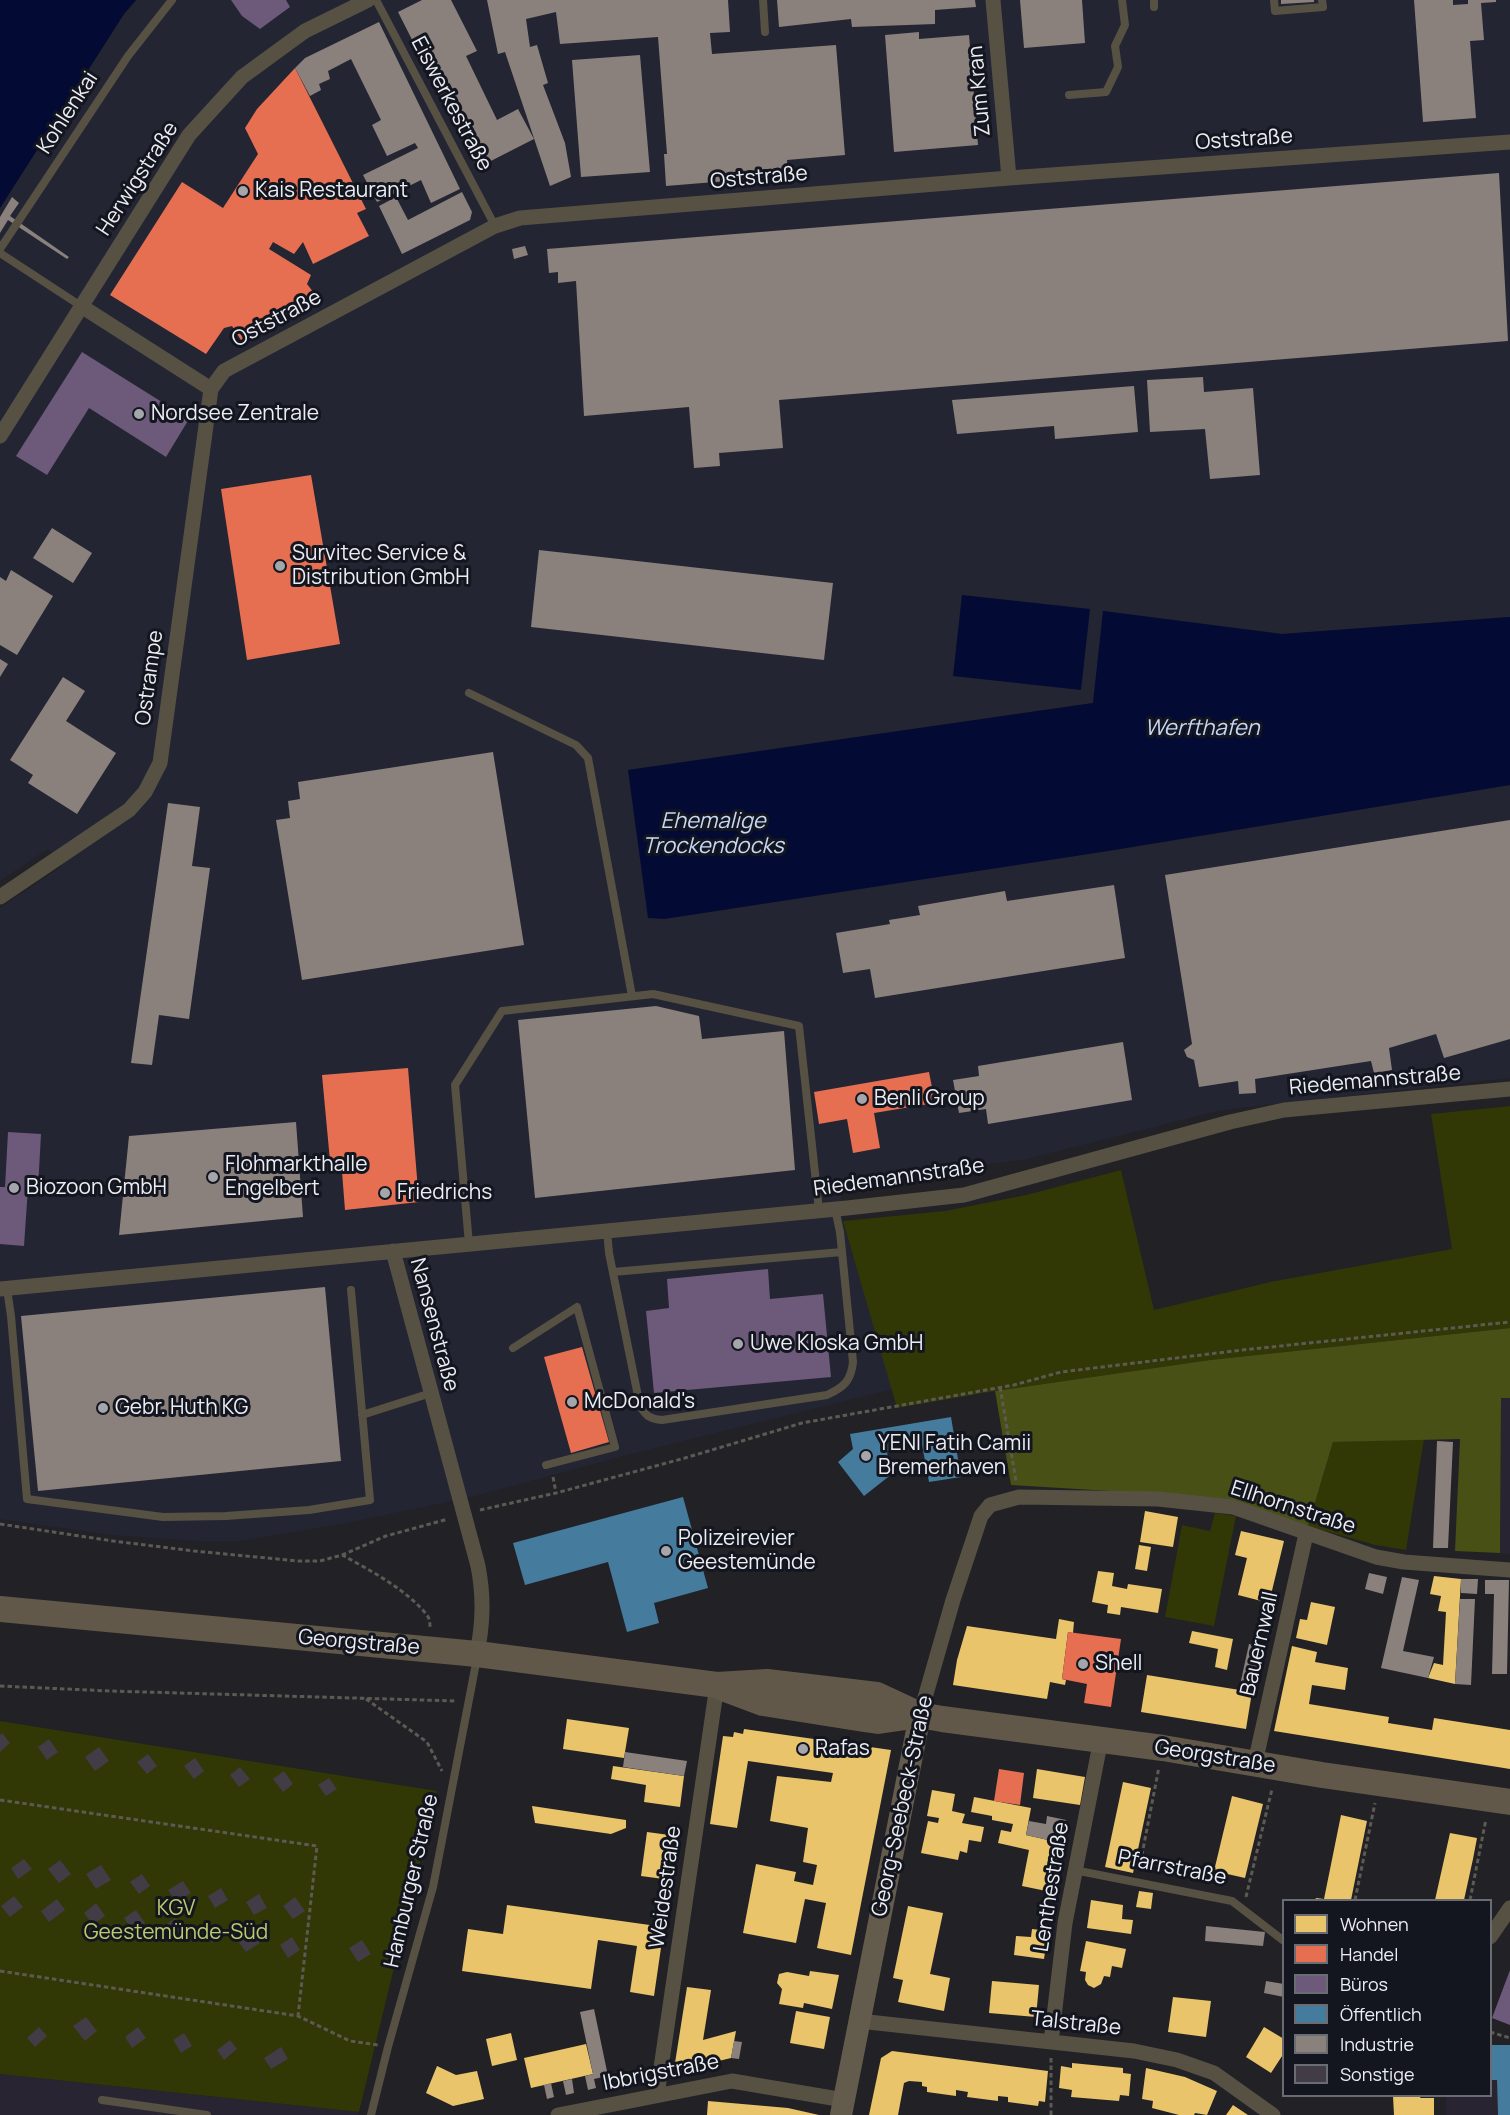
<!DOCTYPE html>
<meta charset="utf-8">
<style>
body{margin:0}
#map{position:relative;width:1510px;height:2115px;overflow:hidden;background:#212126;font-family:Manrope,sans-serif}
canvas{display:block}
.legend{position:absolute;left:1282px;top:1899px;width:210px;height:198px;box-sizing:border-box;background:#14161f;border:2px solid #6a6c74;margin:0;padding:8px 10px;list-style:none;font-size:18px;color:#ebedf3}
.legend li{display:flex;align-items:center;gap:12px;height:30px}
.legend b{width:30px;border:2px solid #6a6c74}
</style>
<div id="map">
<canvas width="1510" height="2115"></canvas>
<ul class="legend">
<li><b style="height:16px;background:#e9c46a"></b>Wohnen</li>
<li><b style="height:16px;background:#e76f51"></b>Handel</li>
<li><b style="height:16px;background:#6d597a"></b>Büros</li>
<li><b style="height:16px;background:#457b9d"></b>Öffentlich</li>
<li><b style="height:16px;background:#8a817c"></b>Industrie</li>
<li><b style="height:16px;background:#423c47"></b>Sonstige</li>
</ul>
</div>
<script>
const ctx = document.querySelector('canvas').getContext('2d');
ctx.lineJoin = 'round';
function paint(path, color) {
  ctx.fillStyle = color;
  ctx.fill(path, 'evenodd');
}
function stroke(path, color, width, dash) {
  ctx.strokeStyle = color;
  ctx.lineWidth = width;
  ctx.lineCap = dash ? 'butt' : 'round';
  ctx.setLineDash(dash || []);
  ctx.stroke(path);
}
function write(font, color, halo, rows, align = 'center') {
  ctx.font = font + ' Manrope,sans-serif';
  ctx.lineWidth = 6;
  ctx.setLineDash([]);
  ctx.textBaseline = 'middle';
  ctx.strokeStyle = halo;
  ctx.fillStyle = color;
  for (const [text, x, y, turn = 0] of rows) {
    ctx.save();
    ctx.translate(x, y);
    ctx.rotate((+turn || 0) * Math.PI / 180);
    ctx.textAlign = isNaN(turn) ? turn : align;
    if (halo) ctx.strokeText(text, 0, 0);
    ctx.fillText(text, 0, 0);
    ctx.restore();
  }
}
paint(new Path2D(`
 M136 0H1510V617L1282 634 1104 611 1093 703 628 770 663 919 1108 851 1510 785V1078L1221 1110 1023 1160 840 1182 843 1221 893 1389 623 1456 475 1496 342 1524 239 1541H200L112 1535 0 1519V908L62 866 48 849 0 881V208L124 14Z`), '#232533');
paint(new Path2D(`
 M1501 1398H1510V1554L1500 1553Z
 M0 2074 359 2112 358 2115H0Z
 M1491 2080H1497L1498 2115H1446V2096H1490Z`), '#292432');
paint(new Path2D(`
 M1510 1106V1328L1210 1360 995 1391 897 1408 843 1221 945 1211 1026 1195 1121 1170 1154 1310 1270 1282 1452 1249 1431 1114Z
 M1424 1439 1406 1550 1375 1545 1308 1526 1333 1442Z
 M1215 1513 1236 1516 1214 1626 1165 1617 1182 1525 1210 1531Z
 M0 1721 437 1791 359 2112 0 2074Z`), '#313705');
paint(new Path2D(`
 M1510 1328V1398H1501L1500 1553 1455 1551 1460 1439 1333 1442 1308 1526 1160 1494 1011 1485 995 1391 1210 1360Z`), '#485015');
paint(new Path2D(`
 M0 0H136L124 14 0 208Z
 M962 595 1090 609 1081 690 953 676Z
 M1103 611 1282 634 1510 617V785L1108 851 664 919 648 918 628 770 1093 703Z`), '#030a34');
paint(new Path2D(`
 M1145 1511 1178 1517 1173 1547 1140 1542Z
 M1241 1531 1284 1541 1269 1603 1238 1595 1247 1558 1235 1555Z
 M1139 1545 1151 1547 1147 1571 1135 1569Z
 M1098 1571 1114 1573 1112 1586 1127 1589 1128 1584 1162 1589 1158 1613 1121 1607 1120 1615 1107 1613 1108 1605 1092 1602Z
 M1434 1576 1461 1579 1455 1684 1428 1678 1434 1663 1443 1665 1446 1612 1438 1611 1441 1596 1430 1594Z
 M1311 1602 1335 1607 1327 1645 1296 1638 1300 1619 1307 1620Z
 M1059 1619 1074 1622 1073 1633 1068 1632 1062 1679 1066 1680 1065 1685 1050 1682 1047 1699 953 1685 957 1660 967 1626 1056 1639Z
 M1192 1631 1233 1639 1227 1670 1215 1667 1218 1649 1189 1643Z
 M1292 1646 1317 1652 1315 1662 1348 1668 1345 1690 1312 1685 1309 1704 1389 1717 1388 1723 1432 1730 1434 1718 1510 1730V1769L1274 1731Z
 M1147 1675 1252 1692 1246 1729 1141 1712Z
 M567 1719 629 1728 624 1758 563 1749Z
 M744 1729 891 1750 851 1955 817 1948 826 1903 805 1899 796 1943 743 1933 756 1864 796 1872 794 1881 813 1885 817 1865 803 1862 808 1828 770 1821 777 1776 831 1782 833 1773 748 1761 737 1828 710 1824 723 1736 733 1737 734 1732 743 1734Z
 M613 1766 684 1776 680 1807 644 1802 646 1785 611 1779Z
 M1037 1769 1085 1777 1080 1805 1033 1798Z
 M1123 1782 1151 1788 1133 1873 1105 1867Z
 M932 1790 955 1794 952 1811 965 1814 962 1823 984 1827 981 1842 969 1840 967 1853 960 1851 958 1860 921 1853 928 1821 938 1823 939 1818 927 1816Z
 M1232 1796 1263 1804 1245 1878 1214 1871Z
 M974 1797 1031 1808 1026 1835 1061 1843 1051 1892 1022 1886 1029 1850 998 1843 1001 1830 1011 1832 1013 1824 992 1820V1816L971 1812Z
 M532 1806 626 1820V1828L611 1834 535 1823Z
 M1341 1815 1367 1821 1351 1900H1315L1316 1898 1324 1899Z
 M647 1832 677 1836 671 1880 641 1876Z
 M1450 1833 1477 1838 1473 1859 1464 1900H1435Z
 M1139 1891 1153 1893 1151 1909 1136 1907Z
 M1091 1900 1123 1905 1122 1919 1133 1920 1131 1934 1087 1928Z
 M507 1905 664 1927 654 1996 630 1992 637 1946 598 1940 591 1989 462 1971 468 1929 503 1934Z
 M908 1906 943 1913 930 1974 950 1978 944 2011 898 2002 903 1980 893 1978Z
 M1032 1929 1048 1931 1044 1959 1014 1955 1016 1936 1031 1937Z
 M1086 1941 1126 1949 1122 1968 1112 1966 1110 1977 1104 1976 1101 1984 1094 1988 1088 1985 1085 1980 1086 1972 1080 1971Z
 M810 1971 839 1975 832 2009 804 2003 803 2008 779 2004 782 1989 777 1983 779 1974 787 1972 809 1976Z
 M992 1981 1039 1985 1036 2017 989 2013Z
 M687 1987 711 1990 703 2040 736 2031 731 2058 682 2070 675 2063Z
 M1173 1997 1211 2001 1206 2037 1168 2032Z
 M796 2011 830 2017 824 2049 790 2043Z
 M1264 2027 1284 2039V2053L1271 2073 1246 2057Z
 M511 2033 517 2060 492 2066 486 2039Z
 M586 2044 593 2074 531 2088 524 2058Z
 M892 2051 1048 2071 1045 2102 1039 2101 1038 2106 1008 2102V2097L998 2096V2101L967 2097 968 2092 956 2090V2096L927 2092V2087L922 2086V2082L909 2081 904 2083 898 2115H869L881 2058Z
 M1072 2063 1123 2068V2073L1131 2074 1129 2096 1120 2095 1119 2101 1071 2097 1072 2090 1059 2088 1061 2066 1072 2068Z
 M437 2066 456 2075 477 2071 484 2099 453 2106 426 2093Z
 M1146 2068 1185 2077 1217 2091 1207 2115 1195 2113 1194 2115H1179L1152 2108 1153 2101 1142 2099Z
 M1393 2096H1421L1420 2098H1434V2115H1394Z
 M708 2101 788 2108 819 2115H707Z
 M1233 2105 1248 2115H1226Z`), '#e9c46a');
paint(new Path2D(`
 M295 68 366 209 357 213 369 236 313 264 303 242 294 254 273 242 269 249 311 275 307 284 321 302 241 340 232 326 224 328 206 354 110 295 182 182 223 208 258 154 245 128 257 109Z
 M311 475 340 644 247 660 221 489Z
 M408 1068 419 1202 345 1210 341 1159 330 1161 322 1075Z
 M929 1072 935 1103 874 1113 880 1148 853 1153 847 1119 819 1124 814 1092Z
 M582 1347 609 1442 571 1453 544 1357Z
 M1068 1632 1121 1639 1111 1707 1084 1703 1087 1684 1062 1679Z
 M999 1769 1024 1773 1020 1805 994 1801Z`), '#e76f51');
paint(new Path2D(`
 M231 0H286L290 7 260 29 242 16Z
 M82 352 189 419 166 457 89 408 47 475 16 456Z
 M8 1132 41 1134 38 1189 28 1188 24 1246 0 1244V1187H5Z
 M768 1269 770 1299 823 1294 831 1377 654 1393 646 1311 669 1308 667 1279Z
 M1510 1970V2025L1492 2018Z`), '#6d597a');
paint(new Path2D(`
 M951 1417 961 1477 929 1482 922 1445 887 1451 888 1460 897 1470 864 1496 838 1462 853 1449 850 1434Z
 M683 1497 708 1588 654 1603 659 1623 627 1632 608 1562 525 1585 513 1543Z
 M1490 2045H1510V2115H1498L1497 2080H1490Z`), '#457b9d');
paint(new Path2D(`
 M422 0H451L477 51 466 56 497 120 518 109 534 139 477 168 398 12Z
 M487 0H728L730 32 710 33 712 54 836 45 845 155 787 160 788 176 666 186 664 154H667L658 37 560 44 556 12 526 19 530 47 537 45 548 83 543 85 565 143 571 177 550 186 505 52 498 54Z
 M777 0H975L976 7 935 10V24L852 27 851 19 779 27Z
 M1020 0H1082L1085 43 1024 48Z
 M1281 0H1314V2L1281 4Z
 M1414 0H1453V5L1468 4V0H1496V2L1481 3 1484 40 1470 41 1476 118 1423 122Z
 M379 22 460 189 431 203 421 180 377 202 363 175 418 148 415 143 387 156 372 125 381 120 351 59 328 71 330 79 319 84 321 90 310 96 295 68 305 58Z
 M919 32V39L969 35 978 145 894 152 885 35Z
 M640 55 650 172 581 177 572 60Z
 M1499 173 1508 341 779 400 783 448 719 453 720 466 694 468 689 407 584 416 576 281 558 283V272L549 273 547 249Z
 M462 192 472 212 470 220 402 254 379 206 396 197 408 220Z
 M12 197 19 203 10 216 69 257 67 259 8 220 0 233V217Z
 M525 246 528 255 514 259 512 249Z
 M1203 377 1204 392 1253 388 1260 475 1210 479 1205 429 1150 432 1147 380Z
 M1134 386 1138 432 1055 439 1054 426 957 434 952 400Z
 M52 528 92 553 73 583 33 558Z
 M539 550 833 583 824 660 531 627Z
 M11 570 53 596 17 655 0 645V577L6 581Z
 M0 659 8 664 0 677Z
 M63 677 85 691 66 721 116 753 77 814 28 783 33 775 10 760Z
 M493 752 524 945 302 980 276 820 290 818 288 801 300 799 298 782Z
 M168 803 200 807 192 866 210 868 189 1019 159 1015 152 1065 131 1063Z
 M1510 820V1039L1444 1058 1436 1034 1389 1048 1392 1070 1374 1073 1371 1061 1255 1079 1256 1093 1239 1094 1238 1081 1199 1087 1194 1060 1187 1057 1184 1050 1192 1044 1165 875Z
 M1114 885 1125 958 875 998 870 969 843 973 836 933 890 924 889 920 920 915 918 906 1005 891 1007 901Z
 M656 1006 699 1016 702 1039 784 1031 795 1170 535 1198 518 1020Z
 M1123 1042 1132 1100 988 1124 986 1109 959 1113 953 1080 979 1076 978 1066Z
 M296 1122 303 1217 119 1235 129 1136Z
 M325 1287 341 1461 38 1491 21 1316Z
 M1437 1441 1453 1442 1448 1548H1433Z
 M1369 1573 1387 1577 1383 1594 1365 1589Z
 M1402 1577 1419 1580 1403 1651 1434 1657 1428 1678 1381 1668Z
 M1461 1579H1478L1477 1594 1461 1593Z
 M1485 1580H1509L1507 1674H1492L1494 1594H1485Z
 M1460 1599H1475L1471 1685 1455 1684Z
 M1249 1644 1263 1647 1254 1688 1240 1685Z
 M625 1752 687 1761 684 1776 623 1767Z
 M1047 1816 1066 1820 1061 1843 1026 1835 1029 1821 1046 1824Z
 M1206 1926 1265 1932 1263 1946 1205 1941Z
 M1266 1981 1284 1984V1997L1264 1993Z
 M594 2009 608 2076 594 2079 596 2088 588 2090 585 2076 593 2074 580 2012Z
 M734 2041 742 2042 739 2059 731 2058Z
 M572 2079 574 2093 566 2095 563 2081Z
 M551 2083 554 2097 547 2099 544 2085Z`), '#8a817c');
paint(new Path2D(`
 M2 1733 10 1743 0 1752V1735Z
 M49 1739 58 1752 47 1760 38 1747Z
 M99 1747 109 1761 95 1771 85 1757Z
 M148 1754 157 1766 147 1774 137 1762Z
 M195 1758 204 1771 194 1779 184 1766Z
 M240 1767 250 1779 239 1787 230 1775Z
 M284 1771 293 1784 283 1792 273 1779Z
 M329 1778 337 1789 326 1796 318 1785Z
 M24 1859 32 1869 18 1879 11 1868Z
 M60 1860 71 1874 59 1883 48 1869Z
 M101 1865 111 1880 96 1889 86 1874Z
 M142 1874 150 1886 139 1894 130 1882Z
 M183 1881 191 1893 176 1902 168 1890Z
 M221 1888 228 1900 215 1908 208 1896Z
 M259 1894 267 1908 254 1915 246 1902Z
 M14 1896 23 1907 10 1917 1 1906Z
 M295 1897 305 1911 293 1919 283 1906Z
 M57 1899 65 1910 49 1922 41 1911Z
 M96 1903 105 1916 93 1925 84 1913Z
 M136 1910 145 1923 133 1931 124 1918Z
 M175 1918 183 1928 168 1940 160 1929Z
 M215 1924 224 1935 212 1943 204 1932Z
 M253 1931 260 1943 246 1952 238 1941Z
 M292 1937 300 1950 288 1958 280 1945Z
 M362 1940 371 1954 358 1962 349 1948Z
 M86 2017 97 2031 85 2041 73 2026Z
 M39 2027 47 2036 35 2047 27 2038Z
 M138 2027 146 2038 132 2048 125 2037Z
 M184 2033 192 2046 181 2053 173 2040Z
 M230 2040 237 2049 224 2060 217 2050Z
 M281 2047 288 2059 271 2069 264 2058Z`), '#423c47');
stroke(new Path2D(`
 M1000 1387 1016 1481
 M553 1477 556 1493
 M480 1510 556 1493 685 1458 802 1423 1014 1385 1061 1372 1242 1350 1510 1322
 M0 1524 113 1541 194 1551 298 1561H320L342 1555 386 1536 448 1519
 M342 1555C370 1570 407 1590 427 1615 430 1619 430 1624 430 1628
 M0 1686 110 1691 457 1701
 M366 1699 427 1742 442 1771
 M0 1800 317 1846 298 2016
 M1139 1870 1159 1767
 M1246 1897 1272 1789
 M1355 1900 1375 1803
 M1470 1900 1486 1819
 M0 1971 298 2016 350 2041 378 2045
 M1490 2032 1510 2038
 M1051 2115V2057`), '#5d5a54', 3, [4.5, 3]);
stroke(new Path2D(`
 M376 0 495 226
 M763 0 765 32
 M1154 0V7
 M1274 0 1275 11 1323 7 1322 0
 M1069 95 1106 92 1118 67 1115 46 1125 25 1122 0
 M0 249 128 56 172 0
 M0 253 81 306
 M469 693 576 745 588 758 632 996
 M607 1231 609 1253 640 1406C646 1416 650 1419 662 1420L827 1395C844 1387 851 1381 853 1362L840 1232 835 1209
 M469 1244 455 1085 502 1011 653 994 799 1026 819 1210
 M613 1272 842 1252
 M7 1289 11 1316 27 1499 163 1517 226 1516 309 1510 370 1500 351 1290
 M513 1348 577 1307 615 1447 546 1465
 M362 1415 431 1393
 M1074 1870 1232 1901 1284 1941
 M102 2100 207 2115
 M371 2115 388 2047 433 1887 477 1658`), '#575144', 8);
stroke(new Path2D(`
 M993 0 1009 178
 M81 306 211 389
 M0 436 189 135 242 77 305 31 368 0
 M0 897 129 810 145 792 160 763 211 389 224 371 495 226 520 218 1009 178 1510 142
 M393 1251 478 1566C484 1597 483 1623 477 1654
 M0 1289 847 1208 964 1195 1230 1122 1284 1110 1510 1089
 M920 1715 953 1600 981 1516 990 1505 1019 1497 1158 1499 1233 1507 1376 1557 1404 1562 1510 1570
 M1255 1763 1306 1534
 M1490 1937 1510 1908
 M859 2021 1134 2051 1177 2060 1214 2073 1273 2115
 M1051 2042 1065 1923 1101 1739
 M657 2095 717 1685
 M558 2115 732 2081 844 2100`), '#575144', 15);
stroke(new Path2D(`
 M841 2115 920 1715`), '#635b4b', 22);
stroke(new Path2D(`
 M0 1609 477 1654 717 1685 767 1682 877 1695 920 1715 942 1719 1163 1748 1322 1775 1510 1802
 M723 1688 763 1703 864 1719 878 1721 920 1715`), '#615849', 26);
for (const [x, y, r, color] of [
 [243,191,6,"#a4a6ab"],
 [139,414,6,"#a4a6ab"],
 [280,566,6,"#a4a6ab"],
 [862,1099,6,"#a4a6ab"],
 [213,1177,6,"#a4a6ab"],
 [14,1188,6,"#a4a6ab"],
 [385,1193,6,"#a4a6ab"],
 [738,1344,6,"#a4a6ab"],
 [572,1402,6,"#a4a6ab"],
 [103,1408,6,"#a4a6ab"],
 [866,1456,6,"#a4a6ab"],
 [666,1551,6,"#a4a6ab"],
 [1083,1664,6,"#a4a6ab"],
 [803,1749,6,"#a4a6ab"]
]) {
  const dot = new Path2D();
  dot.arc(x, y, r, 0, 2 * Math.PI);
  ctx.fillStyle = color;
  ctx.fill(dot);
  stroke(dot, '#14161f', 2);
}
write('21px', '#ebedf3', '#14161f', [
 ["Zum Kran",980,91,-95],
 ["Eiswerkestraße",451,104,62],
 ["Kohlenkai",68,113,-57],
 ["Oststraße",1244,140,-4],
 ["Oststraße",759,178,-5],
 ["Herwigstraße",138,179,-57],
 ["Oststraße",277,319,-28],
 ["Ostrampe",150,678,-82],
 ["Riedemannstraße",1375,1081,-5],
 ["Riedemannstraße",899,1178,-8],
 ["Nansenstraße",434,1325,75],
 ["Ellhornstraße",1293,1508,18],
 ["Georgstraße",359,1643,5],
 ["Bauernwall",1260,1644,-77],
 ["Georgstraße",1215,1757,9],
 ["Georg-Seebeck-Straße",903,1806,-78],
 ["Pfarrstraße",1172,1868,11],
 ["Hamburger Straße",412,1881,-77],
 ["Weidestraße",666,1887,-82],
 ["Lenthestraße",1052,1887,-81],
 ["Talstraße",1076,2024,6],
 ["Ibbrigstraße",661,2073,-11]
]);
write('21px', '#ebedf3', '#14161f', [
 ["Kais Restaurant",255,191],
 ["Nordsee Zentrale",151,414],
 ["Survitec Service &",292,554],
 ["Distribution GmbH",292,578],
 ["Benli Group",874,1099],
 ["Flohmarkthalle",225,1165],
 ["Engelbert",225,1189],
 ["Biozoon GmbH",26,1188],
 ["Friedrichs",397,1193],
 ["Uwe Kloska GmbH",750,1344],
 ["McDonald's",584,1402],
 ["Gebr. Huth KG",115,1408],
 ["YENI Fatih Camii",878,1444],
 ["Bremerhaven",878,1468],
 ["Polizeirevier",678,1539],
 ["Geestemünde",678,1563],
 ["Shell",1095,1664],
 ["Rafas",815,1749]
], 'left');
write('21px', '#bcca6d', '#14161f', [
 ["KGV",176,1909],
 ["Geestemünde-Süd",176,1933]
]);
write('italic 22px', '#c6d7f7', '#14161f', [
 ["Werfthafen",1202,729],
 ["Ehemalige",713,822],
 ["Trockendocks",713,847]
]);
</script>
